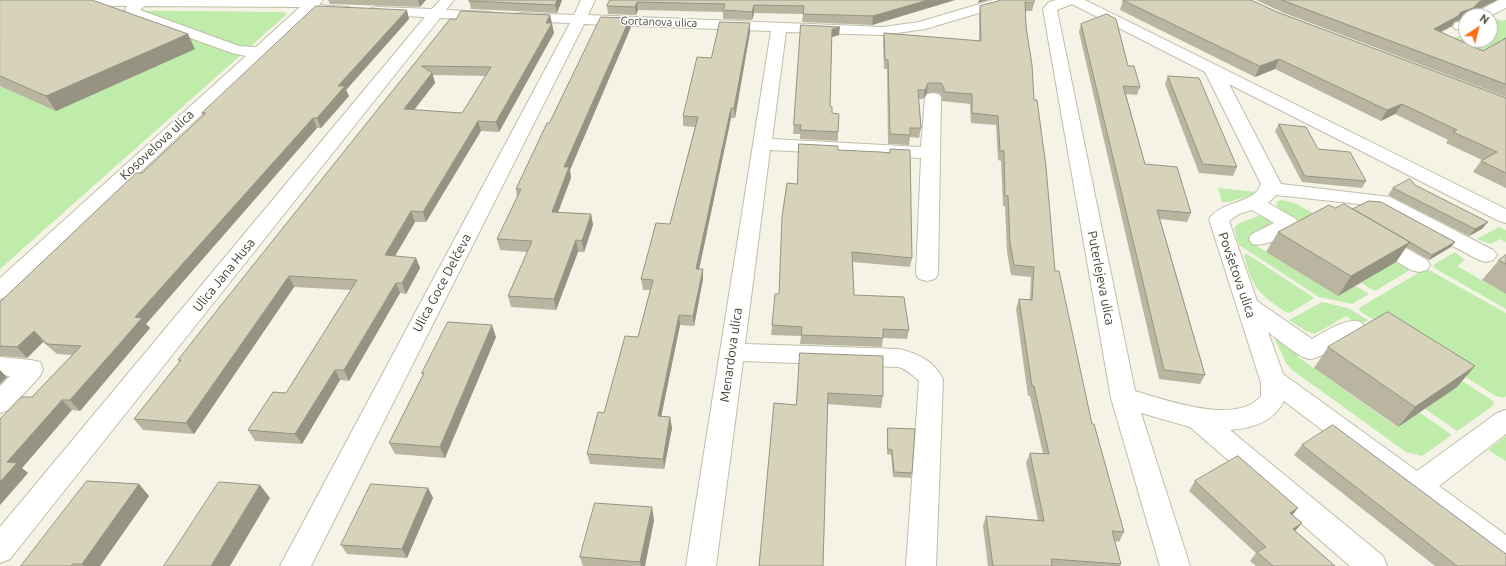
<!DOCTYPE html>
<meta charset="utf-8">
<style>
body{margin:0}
#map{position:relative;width:1506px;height:566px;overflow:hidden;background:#f4f3e6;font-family:Ubuntu,sans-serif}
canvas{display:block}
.north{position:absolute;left:1458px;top:8px;width:40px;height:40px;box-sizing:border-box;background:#fff;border:1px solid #b6b5ae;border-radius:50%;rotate:35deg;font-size:11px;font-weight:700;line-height:16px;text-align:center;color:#484535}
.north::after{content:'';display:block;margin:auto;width:14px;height:18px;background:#ff6c12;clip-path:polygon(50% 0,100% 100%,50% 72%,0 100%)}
</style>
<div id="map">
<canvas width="1506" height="566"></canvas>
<div class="north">N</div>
</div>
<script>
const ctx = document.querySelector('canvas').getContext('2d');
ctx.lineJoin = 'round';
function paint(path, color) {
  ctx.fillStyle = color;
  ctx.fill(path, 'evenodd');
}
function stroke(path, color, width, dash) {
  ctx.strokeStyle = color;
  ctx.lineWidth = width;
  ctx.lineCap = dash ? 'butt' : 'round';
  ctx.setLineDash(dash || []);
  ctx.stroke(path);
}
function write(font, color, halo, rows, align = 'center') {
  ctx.font = font + ' Ubuntu,sans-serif';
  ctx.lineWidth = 3;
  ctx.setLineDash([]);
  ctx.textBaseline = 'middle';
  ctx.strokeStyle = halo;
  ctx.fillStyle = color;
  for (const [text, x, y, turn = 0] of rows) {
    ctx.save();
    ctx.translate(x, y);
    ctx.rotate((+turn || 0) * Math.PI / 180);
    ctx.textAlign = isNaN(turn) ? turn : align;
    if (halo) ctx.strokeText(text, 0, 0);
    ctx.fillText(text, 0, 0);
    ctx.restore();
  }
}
paint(new Path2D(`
 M0 9 283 12 287 14 0 269Z
 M1490 18 1503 21 1506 20V64L1442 45 1466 32V40H1490Z
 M1218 188 1256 192 1254 194 1229 202H1222Z
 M1283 200 1297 204 1410 270 1375 291 1361 283 1388 266 1281 211 1276 204 1278 201Z
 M1260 215 1271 221 1272 224 1249 235 1251 243 1267 252 1356 286 1369 294 1352 304 1319 297 1239 245 1234 228 1238 224Z
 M1499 227 1506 230V242L1500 239 1491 244 1477 239Z
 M1455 252 1465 260 1457 266 1506 294V309L1436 269 1433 265Z
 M1247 254 1313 297V299L1290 313C1284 312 1281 309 1276 305 1254 290 1251 281 1244 255Z
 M1425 269 1431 271 1506 313V396L1504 398 1496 396 1361 312 1359 308Z
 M1322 302 1348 308 1368 320 1360 326 1346 316 1315 334 1306 331 1289 320Z
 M1382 330 1492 400 1494 405 1457 431 1425 409 1456 387Z
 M1281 338 1291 342 1298 357 1397 427 1419 412 1452 435 1422 456 1406 452 1292 370 1286 363 1275 339Z
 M1506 436V461L1488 450Z`), '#c0ecab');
const minor = new Path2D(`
 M59 0H323L319 5 348 7 350 10 348 13 343 14 310 13 8 296 0 299V278L246 56 232 53 127 15 125 9 127 6 65 5 60 4ZM145 6 300 7 256 47 239 46 140 10Z
 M440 0H454L446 10 489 12 494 13 496 16 494 19 489 20 440 18 10 559 0 563V527L425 17 377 15 372 14 370 11 372 8 377 7 432 9Z
 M581 0H595L588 15 883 27 919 22 993 0H1015L1013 3 925 29 883 35 786 32 772 139 921 147 925 98 927 94 933 93 939 94 941 98 938 274 935 279 927 281 919 279 916 274 921 158 770 150 745 344 899 349C919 354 934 361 943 379L936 566H906L919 381C913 375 907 370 899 367L743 361 716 566H686L771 31 584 24 311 566H280L570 23 521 21 516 20 514 17 516 14 521 13 574 15Z
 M1056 0H1085L1506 209V223L1499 221 1229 84 1281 184 1390 197 1493 250 1497 255 1493 260 1486 262 1479 260 1378 206 1276 195 1268 203 1296 219 1299 224 1296 229C1283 235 1267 248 1252 244L1249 239 1252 234 1274 223 1252 210 1239 214 1229 221 1257 301 1312 339C1327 331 1345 317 1361 322L1365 328 1361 334C1352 339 1320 359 1310 359 1299 358 1278 339 1268 332L1283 374 1417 471 1497 413 1506 410V434L1439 486 1506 535V566L1496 562 1284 401C1273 422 1253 428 1230 430L1383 556 1387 566H1350L1190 427 1141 413 1190 566H1160L1111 398 1043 9 1049 2ZM1072 4 1205 72 1261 184C1255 204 1222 200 1209 219L1261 383V396C1237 426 1166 400 1135 391L1057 10Z
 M1499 0H1506V8L1490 16H1472L1474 13Z
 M1466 19V29L1460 30 1455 29 1453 26 1455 23Z
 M1376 233 1383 235 1427 260 1430 265 1427 270 1419 272 1411 270 1369 245 1366 240 1369 235Z
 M0 357 31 360 40 362 43 369 40 376 9 410 0 413V386L10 376 0 375Z`);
stroke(minor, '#c1bea8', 2);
paint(minor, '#fff');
paint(new Path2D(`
 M0 0 195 49 56 111 0 86Z
 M328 0H426L420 7 330 4Z
 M470 0H562L557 13 471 9 469 1Z
 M610 0H955L872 25 802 22 803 14 754 13 752 20 723 19V12L638 10 636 15 608 14 607 6Z
 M1002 0 1034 3 1032 11H1025L1034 100 1055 271 1092 424 1124 532 1119 542 1115 541 1121 564 1120 566H988L983 526 986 516 1038 520 1026 463 1030 453 1043 454 1030 396H1028L1016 309 1019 299H1030L1031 277 1011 275 1007 252 1005 206H1003L1001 161 998 160 996 125 971 123 970 104 942 101V97L939 93H927L923 99H918L921 128 919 138 910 137 909 145 888 144 887 69H884L883 41 884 33 979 41V15L980 6Z
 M1123 0 1277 12 1506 98V188L1473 172 1481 161 1482 160 1446 143 1448 140 1395 114 1381 121 1275 69 1255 77 1120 10Z
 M1256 0H1497L1473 12 1468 16H1466V18L1454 22 1452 26 1441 32 1483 51 1506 38V97L1284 13Z
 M550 15 554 33 499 132 481 131 426 222H415L395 256 416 258 420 268 406 294 400 293 349 381 340 380 302 444 255 441 248 430 286 393 351 290 294 287 194 434 143 430 134 419 180 362 178 360 456 19ZM433 75 486 76 462 113 414 110 435 83Z
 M409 19 346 90 349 96 321 128H317L146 324 150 328 124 359 80 411 72 410 22 468 28 473 0 505 32 397 72 355 57 354 43 342 27 358 0 356V302L142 173 203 116 202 113Z
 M750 23V32L735 118H731L699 269 703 279 694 326 680 325 661 417H670L672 428 664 469 590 464 587 454 604 413 638 337 650 290H643L641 279 670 224 695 127 683 126V116L711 58Z
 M1081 24 1128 66 1140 87 1137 95 1126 94 1145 164 1191 213 1187 222 1160 219 1205 375 1200 384 1159 379 1079 32Z
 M801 25 839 35 832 37 830 106 838 132V141L800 139V134H793Z
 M631 27 570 170 571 178 558 212 591 214 593 225 584 252H578L556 310 511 307 508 296 527 252 500 250 497 239 517 197 516 189 549 123Z
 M1168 76 1237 167 1233 176 1199 173 1165 84Z
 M1279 124 1318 149 1366 181 1362 188 1302 182 1275 131Z
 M890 149 912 258 910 267 853 262 854 295 909 330 907 339 883 338 882 347 800 344 801 336 771 335 772 325 779 294 838 150 889 153Z
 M1393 188 1482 229 1469 236 1388 195Z
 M1335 208 1353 210 1455 242 1451 247 1429 260 1406 247 1396 262 1338 296 1266 252 1278 232Z
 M1506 255V294L1482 280 1499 260Z
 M496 337 445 458 395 454 389 443 423 375 422 373Z
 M1328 347 1457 387 1398 427 1314 368Z
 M800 353 883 396 881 408 827 404Z
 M888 428 912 473 911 478 893 477 891 455 887 454V433Z
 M1302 445 1506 566H1435L1294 455Z
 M1195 481 1292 515 1302 523 1295 531 1335 566H1256L1250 561 1256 553 1189 491Z
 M139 484 149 496 100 566H21Z
 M428 488 433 498 407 558 347 554 341 545Z
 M654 520 645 566H583L580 557Z`), '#b9b5a0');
paint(new Path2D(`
 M418 0H426L420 7Z
 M557 0H562L557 13 555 5Z
 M928 0H955L872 25 873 16Z
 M979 0H988L978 3Z
 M1483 0H1497L1473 12 1468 16H1466V18L1454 22 1452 26 1428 39 1434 29 1461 12Z
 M637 2 638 10 636 15 635 7Z
 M754 5V13L752 20V12Z
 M407 10 409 19 346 90 349 96 321 128 317 118 338 86Z
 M550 15 554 33 499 132 496 122Z
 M630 18 631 27 570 170 571 178 554 223 552 212 564 167Z
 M750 23V32L735 118 734 108Z
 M840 27 839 35 832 37V29Z
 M188 34 195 49 56 111 46 96Z
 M1279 59 1275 69 1255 77 1260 66Z
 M432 73 435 83 407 119 404 109Z
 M928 83 927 93 923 99 925 90Z
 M1402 104 1395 114 1381 121 1387 110Z
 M731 108V118L697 279 696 269Z
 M313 118 317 128 146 324 150 328 124 359 80 411 70 400 135 317Z
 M478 121 481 131 426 222 423 212Z
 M411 211 415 222 389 266 385 255Z
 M591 214 593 225 584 252 582 241Z
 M1488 222 1482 229 1469 236 1475 229Z
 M576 240 578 252 556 310 554 299Z
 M1410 242 1396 262 1338 296 1351 276Z
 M1455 242 1451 247 1429 260 1432 255Z
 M416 258 420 268 406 294 402 283Z
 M703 269V279L694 326 693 316Z
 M289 276 294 287 194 434 186 423Z
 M396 283 400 293 349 381 344 370Z
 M679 315 680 325 659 427 658 416Z
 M492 325 496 337 445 458 440 447Z
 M34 331 43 342 27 358 17 347Z
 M1475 366 1457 387 1398 427 1415 407Z
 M0 370 7 377 0 384Z
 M335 370 340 380 302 444 295 434Z
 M62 400 72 410 22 468 28 473 0 505V482L7 462Z
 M670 417 672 428 664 469 663 459Z
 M139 484 149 496 100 566H84L82 564Z
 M260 485 270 498 230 566H211Z
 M428 488 433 498 407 558 402 549Z
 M652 507 654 520 645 566H641L640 562Z
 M1298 508 1291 517 1290 513Z
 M1302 523 1294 532 1293 529Z`), '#969382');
const building = new Path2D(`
 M0 0H92L188 34 46 96 0 76Z
 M470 0H557L555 5 469 1Z
 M610 0H928L873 16 803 14 804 6 754 5 752 12 723 10 725 4 637 2 635 7 607 6Z
 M1002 0H1034V3L1025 2 1026 27 1032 65 1034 100H1037L1046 167 1055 271H1059L1092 424H1094L1124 532 1112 531 1121 564 1051 559 1052 566H993L986 516 1044 521 1030 453 1049 454 1034 386H1032L1019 299 1032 300 1034 267 1014 265 1010 242 1008 196H1005L1004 151H1000L998 116 972 113V94L944 92V88L941 83H928L925 90H918L921 128H910V135L890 134 888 60H885L884 33 981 41 980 6Z
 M1123 0H1251L1277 12 1506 98V173L1481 161 1497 152 1453 132 1457 130 1402 104 1387 110 1279 59 1260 66Z
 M1282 0H1483L1479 2 1473 8 1461 12 1458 16 1434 29 1483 51 1506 38V84Z
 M316 6 407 10 338 86H345L317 118H313L135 317 142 318 116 348 70 400H62L7 462 17 463 0 482V419L21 397H32L81 346 47 344 34 331 17 347 0 346V302L136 173H142L206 113H202Z
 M461 11 550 15 546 23H552L496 122 478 121 423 212 411 211 385 255 416 258 402 283H396L344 370H335L295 434 248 430 273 392 286 393 357 280 289 276 186 423 134 419 181 360H178L218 309 450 19H456ZM422 66 491 67 462 113 404 109 432 73Z
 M1107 14 1116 19 1128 66H1134L1140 87 1123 86 1145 164 1177 167 1191 213 1157 210 1205 375 1164 370 1081 24Z
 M601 17 630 18 564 167H569L552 212 591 214 582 241 576 240 554 299 508 296 532 241 497 239 521 189H516L547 123H549Z
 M720 22 750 23 734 108H731L696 269H703L693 316 679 315 658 416 670 417 663 459 587 454 598 412 604 413 625 336 638 337 653 280 641 279 656 223 670 224 698 117 683 116 697 57 711 58Z
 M801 25 840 27 832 29 830 106 832 107V113L839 114 838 132 800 130 801 125H794Z
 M1168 76 1199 78 1237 167 1203 164Z
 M1279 124 1306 127 1318 149 1350 152 1366 181 1305 176Z
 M799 144 838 146V150L881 152 890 153V149L910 150 912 258 852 252 854 295 904 297 909 330 883 329V338L801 335 802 327 772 325 775 294H779L782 217 787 183 797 184Z
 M1410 179 1415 185 1488 222 1475 229 1393 188Z
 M1369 201 1381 202 1455 242 1432 255 1353 209Z
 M1344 204 1410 242 1351 276 1278 232 1329 205 1335 208Z
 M1506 255V264L1499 260Z
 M1388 312 1475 366 1415 407 1328 347Z
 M448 322 492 325 440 447 389 443 424 373H422Z
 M800 353 883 356V396L828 393 823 566H759L774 403 796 405Z
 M1333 425 1506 554V566H1457L1302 445Z
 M888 428 915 429 912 473 894 472 892 450 888 449Z
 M1238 456 1298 508 1290 513 1302 523 1293 529 1335 566H1273L1257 552 1266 547 1195 481Z
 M87 481 139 484 82 564H73L71 566H21Z
 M219 482 260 485 211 566H164Z
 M371 484 428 488 402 549 341 545Z
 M595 503 652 507 640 562 580 557Z`);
paint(building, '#d7d2ba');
stroke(building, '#969382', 1);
write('11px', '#484535', '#fff', [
 ["Gortanova ulica",659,22,2]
]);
write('13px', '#484535', '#fff', [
 ["Kosovelova ulica",157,145,-43],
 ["Ulica Jana Husa",224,275,-51],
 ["Povšetova ulica",1237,275,71],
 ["Puterlejeva ulica",1101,278,79],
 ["Ulica Goce Delčeva",442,283,-62],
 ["Menardova ulica",731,355,-82]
]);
</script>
